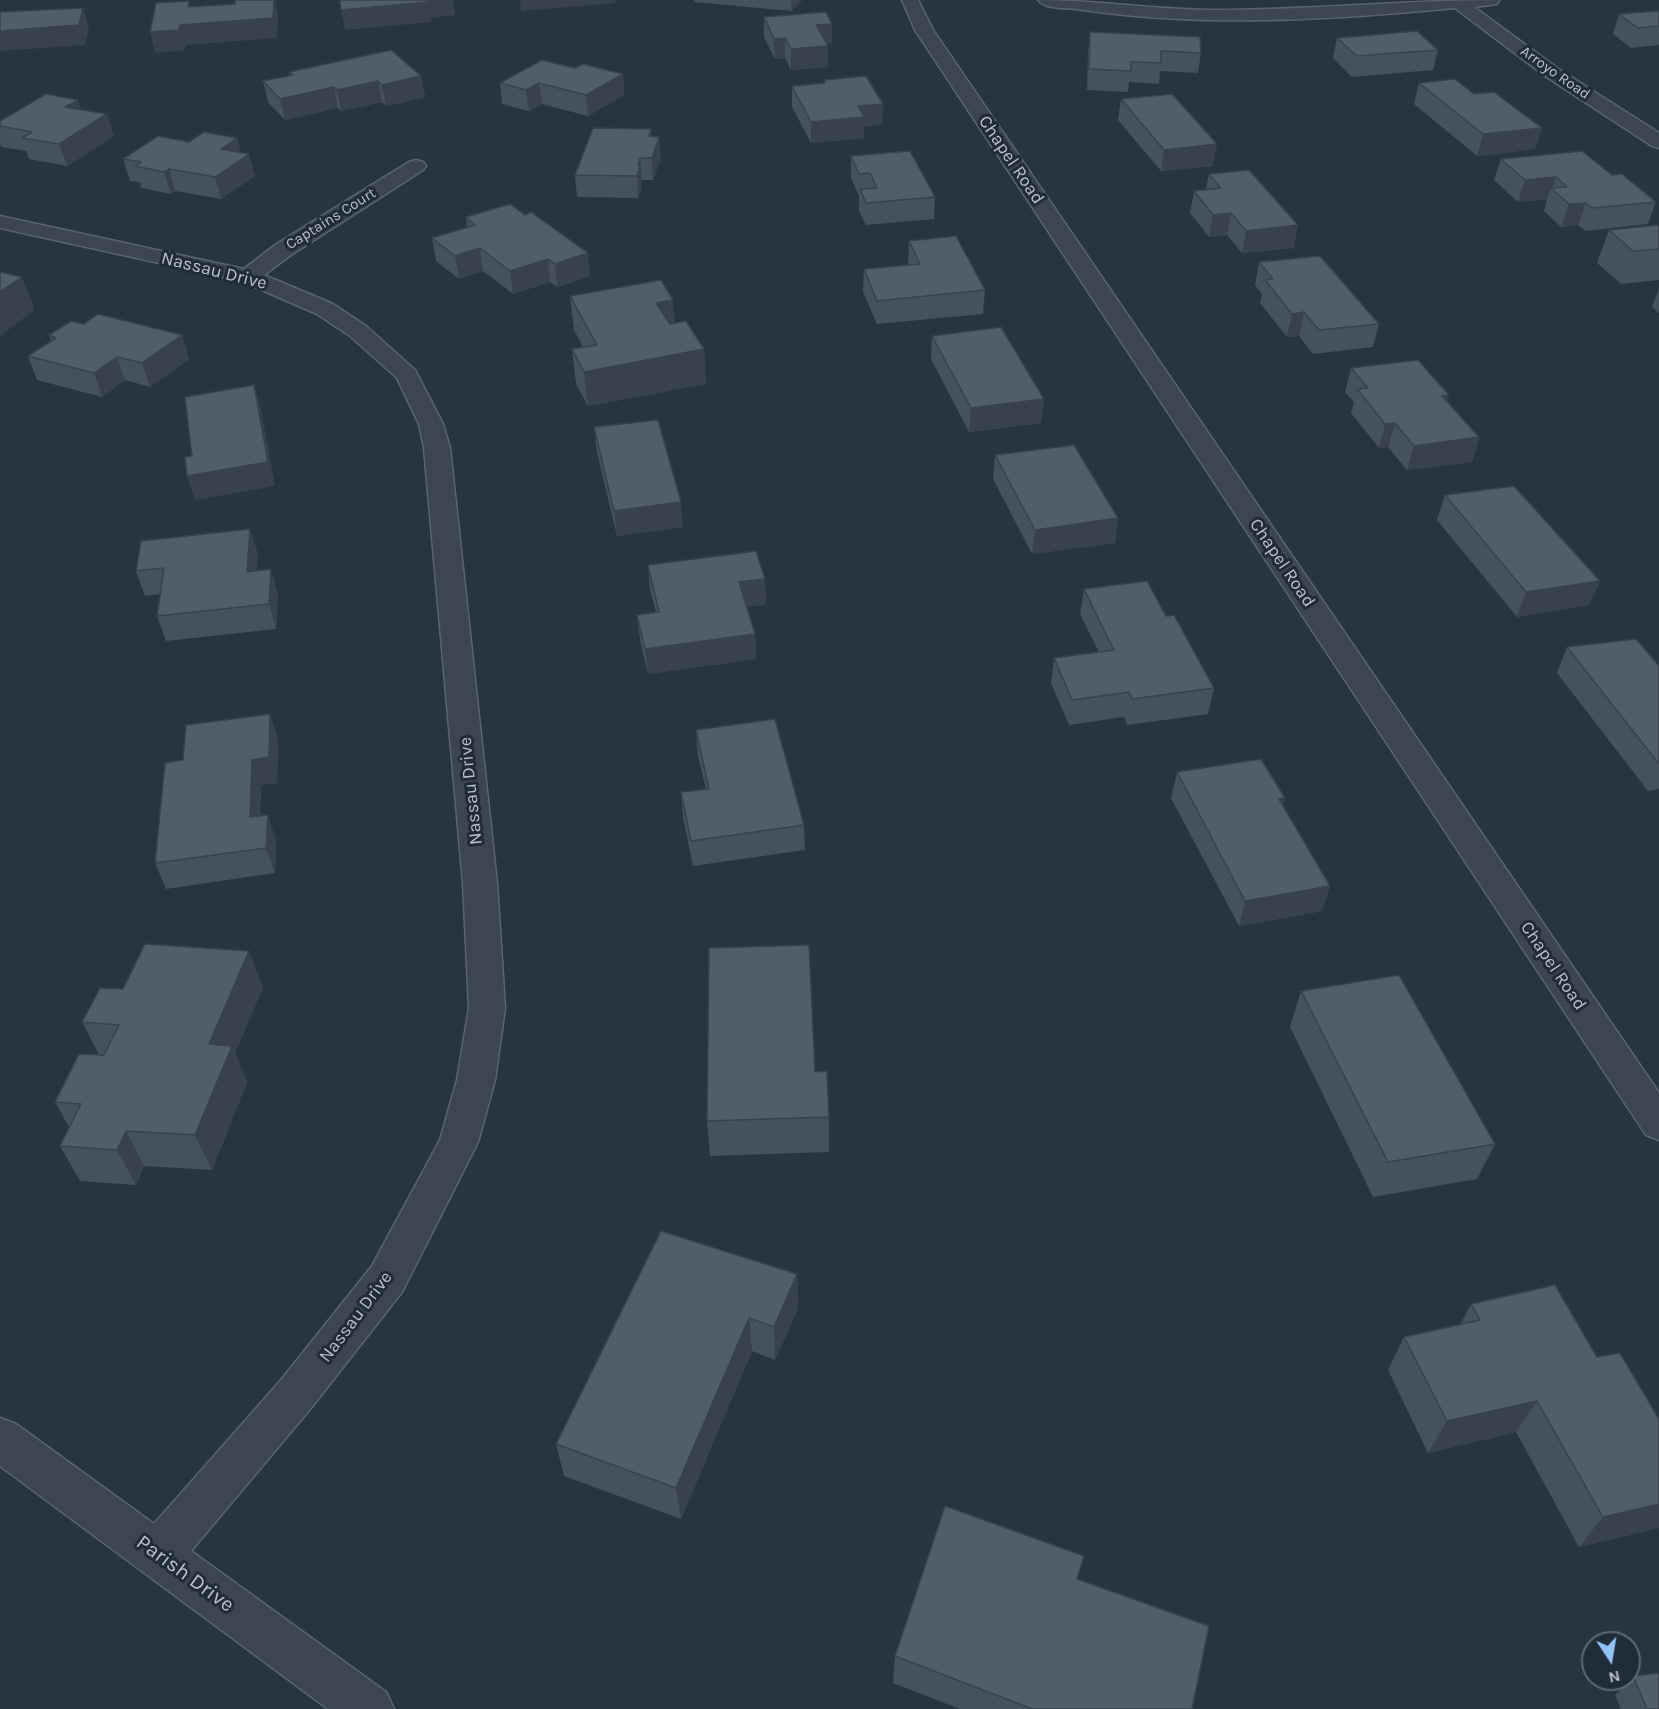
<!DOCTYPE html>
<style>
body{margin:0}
#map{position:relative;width:1659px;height:1709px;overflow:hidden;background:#273542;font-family:Karla,sans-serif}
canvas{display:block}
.north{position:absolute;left:1581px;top:1631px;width:60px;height:60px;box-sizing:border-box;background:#202c37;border:2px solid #5d6872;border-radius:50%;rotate:168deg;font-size:16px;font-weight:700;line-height:24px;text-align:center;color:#b8c1cb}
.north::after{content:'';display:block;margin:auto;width:21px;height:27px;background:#92c3f7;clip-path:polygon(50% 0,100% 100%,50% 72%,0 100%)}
</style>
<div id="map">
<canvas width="1659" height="1709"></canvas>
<div class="north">N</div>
</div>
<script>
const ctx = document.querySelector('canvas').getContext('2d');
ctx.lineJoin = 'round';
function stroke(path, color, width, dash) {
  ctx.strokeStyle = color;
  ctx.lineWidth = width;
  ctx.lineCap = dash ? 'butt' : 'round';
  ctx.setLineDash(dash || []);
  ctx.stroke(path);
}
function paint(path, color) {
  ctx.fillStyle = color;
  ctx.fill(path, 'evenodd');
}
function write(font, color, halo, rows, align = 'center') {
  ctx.font = font + ' Karla,sans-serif';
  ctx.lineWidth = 6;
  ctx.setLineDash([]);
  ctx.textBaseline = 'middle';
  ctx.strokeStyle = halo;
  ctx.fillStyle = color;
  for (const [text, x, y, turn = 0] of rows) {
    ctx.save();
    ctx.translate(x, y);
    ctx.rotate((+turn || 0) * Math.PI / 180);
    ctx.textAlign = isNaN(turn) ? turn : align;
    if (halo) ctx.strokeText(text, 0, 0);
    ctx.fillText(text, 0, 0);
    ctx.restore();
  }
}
const minor = new Path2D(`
 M902 0H918L933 30 1659 1093V1140L1646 1135 915 30Z
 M1038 0C1097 0 1156 10 1216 10 1311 10 1405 0 1499 0L1497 4 1474 7 1557 68 1659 133V148L1652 146 1545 76 1455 8C1329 20 1202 28 1076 9 1066 8 1044 9 1038 0Z
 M416 160 423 162 426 166 423 170 291 255 264 275 333 304 366 326 415 370 443 424 450 448 497 883 505 1008 495 1080 478 1142 402 1292 311 1408 191 1551 386 1692 394 1709H328L0 1466V1418L16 1424 154 1524 281 1380 372 1266 440 1140 457 1080 469 1008 463 883 424 448 419 424 397 378 350 336 317 314 241 281 0 228V216L244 269 275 245 409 162Z`);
stroke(minor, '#59646f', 3);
paint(minor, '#3b4651');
paint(new Path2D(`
 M694 0H802L792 11 694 2Z
 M1659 11V45L1631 48 1613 34 1619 14Z
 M764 17 832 44H826L828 67 791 70 785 58 775 59 764 37Z
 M1090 32 1201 53 1198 73 1160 71 1159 84 1129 82 1128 92 1087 90 1088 52Z
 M1337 38 1438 50 1433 70 1352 77 1333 58Z
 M575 68 623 74 624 95 588 116 542 104 529 111 502 104 500 83Z
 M289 72 421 76 425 97 386 106 382 102 341 111 338 108 285 120 268 102 263 81 290 76Z
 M824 80 883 104 882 125 864 126V138L811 143 792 107V86L824 83Z
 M1419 83 1474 94 1535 149 1477 156 1414 104Z
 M1121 99 1213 166 1161 171 1118 120Z
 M81 110 114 136 67 166 29 159 26 151 1 147 0 143V121Z
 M651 129V137L661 158 653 180H642L641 183 642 188 638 198 577 197 575 175Z
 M241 152 255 176 221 199 175 191 171 194 141 188 140 182 130 181 123 159Z
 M851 156 935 197 934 219 866 225 859 211V196L851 178Z
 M1501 159 1612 175 1656 202 1648 224 1585 231 1578 225 1561 227 1544 211 1547 199 1518 202 1494 180Z
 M1209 174 1294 248 1242 253 1227 235 1209 237 1190 213 1194 191 1206 189Z
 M466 217 590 276 557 287 550 282 513 294 483 271 459 279 436 261 432 238 467 227Z
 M1659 225V280L1621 284 1597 263 1609 230Z
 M909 241 985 290 983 314 877 324 863 292 864 269 909 265 908 264Z
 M1259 262 1379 324 1373 347 1313 354 1299 336 1287 337 1260 303 1262 294 1255 285Z
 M1659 289V313L1652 307Z
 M570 296 675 323 704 349 706 384 588 406 576 384 572 349 583 347 574 330Z
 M84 324 182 335 189 359 150 387 125 380 102 397 37 380 28 356 51 341 49 335Z
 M932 336 1044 399 1041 423 969 432 931 359Z
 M1351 368 1447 402 1479 437 1472 462 1407 470 1388 447 1379 448 1351 413 1354 402 1345 392Z
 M594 427 683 527 617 536 597 452Z
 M995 455 1118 518 1115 543 1032 554 993 479Z
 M1445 495 1600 581 1589 605 1517 617 1437 520Z
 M258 554 256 571 278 594 276 629 166 641 157 616 160 594 145 596 136 571Z
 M648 565 765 579 766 604 746 607 755 634 756 659 648 674 640 640 637 615 656 612 650 590Z
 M1084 589 1166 616 1214 688 1208 714 1127 725 1124 717 1069 725 1051 683 1054 658 1099 652 1080 614Z
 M1567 647 1659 666V789L1648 791 1557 673Z
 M696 730 804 825 805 850 693 866 683 817 681 792 706 789 698 756Z
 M278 739 277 783 261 785 260 816 276 840 275 873 166 889 155 863 183 760Z
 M1177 772 1283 805 1330 886 1322 911 1239 926 1171 798Z
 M263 987 235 1053 247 1082 212 1170 144 1166 136 1185 80 1181 60 1146 69 1127 55 1102 99 1055 82 1022 123 989Z
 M1301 991 1495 1144 1477 1179 1373 1197 1290 1027Z
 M815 1072 829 1117V1152L710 1156 707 1121Z
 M797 1274 798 1308 775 1360 752 1351 681 1519 564 1476 556 1444Z
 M1471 1304 1597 1357 1659 1419V1528L1579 1547 1516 1432 1428 1453 1388 1370 1404 1337 1460 1325Z
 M1078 1579 1192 1709H960L893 1683 895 1656Z
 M1633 1676 1659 1709H1621L1615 1695Z`), '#45515d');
paint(new Path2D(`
 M274 0H275L278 16 277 38 186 45 185 50 155 53 150 32 188 7 189 1 194 21Z
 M428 0H453L455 15 431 18V22L345 30 341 10Z
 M520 0H615L616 3 521 11Z
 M791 0H802L792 11Z
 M83 8 89 28 85 45 0 51V31Z
 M832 24V44L816 45V25Z
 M785 38V58L775 59 774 39Z
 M828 46V67L791 70V49Z
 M623 74 624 95 588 116 586 95Z
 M421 76 425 97 386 106 382 85Z
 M378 81 382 102 341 111 337 90Z
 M539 83 542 104 529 111 526 90Z
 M334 87 338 108 285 120 280 99Z
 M78 100 85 121 65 107Z
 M883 104 882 125 864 126V138L811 143V122L858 106Z
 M107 114 114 136 67 166 59 144Z
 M1542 128 1535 149 1477 156 1483 134Z
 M659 137 661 158 653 180 652 158Z
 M237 138 243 159 249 154 255 176 221 199 215 177 221 149Z
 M1217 144 1213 166 1161 171 1164 150Z
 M640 158 642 180 641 183 642 188 638 198 637 176 638 166Z
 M169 169 175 191 171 194 164 172Z
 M1556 177 1552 190 1551 188 1547 199 1518 202 1525 180Z
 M1586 203 1578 225 1561 227 1569 204Z
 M1231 213 1227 235 1209 237 1213 215Z
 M1298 225 1294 248 1242 253 1246 231Z
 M480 248 483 271 459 279 455 256Z
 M588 253 590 276 557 287 555 264Z
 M548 259 550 282 513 294 510 271Z
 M22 277 35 310 0 336V292Z
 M673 300 676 334 656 303Z
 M1304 312 1299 336 1287 337 1292 314Z
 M182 335 189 359 150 387 142 363Z
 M704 349 706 384 588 406 584 372Z
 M117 357 125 380 102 397 94 373Z
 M254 385 261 409 275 486 195 500 187 476Z
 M1449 395 1442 419V396Z
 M1044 399 1041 423 969 432 971 408Z
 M1395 423 1388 447 1379 448 1385 424Z
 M1479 437 1472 462 1407 470 1414 446Z
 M681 502 683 527 617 536 614 511Z
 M1118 518 1115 543 1032 554 1035 530Z
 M250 529 258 554 254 596 247 572Z
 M271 569 278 594 276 629 269 604Z
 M765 579 766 604 740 607 739 582Z
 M1600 581 1589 605 1517 617 1526 592Z
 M755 634 756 659 648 674 645 649Z
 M270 714 278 739 277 783 261 785 258 843 250 817 252 760Z
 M1285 798 1278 824 1279 799Z
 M268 815 276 840 275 873 266 848Z
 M1330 886 1322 911 1239 926 1245 901Z
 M249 951 263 987 235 1053 247 1082 212 1170 195 1135 209 1044Z
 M126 1131 144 1166 136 1185 117 1150Z
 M797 1274 798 1308 775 1360 774 1327Z
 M749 1318 752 1351 681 1519 676 1488Z
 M1537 1401 1516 1432 1428 1453 1447 1421Z
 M1659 1504V1528L1579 1547 1603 1517Z`), '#38424c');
const building = new Path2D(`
 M235 0H274L273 18 180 25 179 30 150 32 156 3 189 1 188 7 235 4Z
 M340 0H428V2L341 10Z
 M83 8 79 25 0 31V12Z
 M1659 11V26L1638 28 1619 14Z
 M826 12 832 24 816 25 828 46 791 49 785 38 774 39 764 17Z
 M1417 31 1438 50 1357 56 1337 38Z
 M1090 32 1200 37 1201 53 1161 51V63L1131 62V71L1089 69Z
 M391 50 421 76 382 85 378 81 337 90 334 87 280 99 263 81 293 75 289 72Z
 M542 60 575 68 583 64 623 74 586 95 539 83 526 90 500 83Z
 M866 76 883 104 858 106 864 117 811 122 792 86 825 83 824 80Z
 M1455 79 1474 94 1494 92 1542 128 1483 134 1419 83Z
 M46 94 78 100 65 107 107 114 59 144 22 138 32 132 0 126V121Z
 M1172 94 1217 144 1164 150 1121 99Z
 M593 128 651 129 649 136 659 137 652 158H640L638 166H640L637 176 575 175Z
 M204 132 237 138 221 149 249 154 215 177 169 169 164 172 135 166 141 162 123 159 158 136 189 142Z
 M910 151 935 197 866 203 860 189 877 188 870 173 859 174 851 156Z
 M1582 151 1612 175 1622 174 1656 202 1592 208 1586 203 1569 204 1551 188 1567 187 1556 177 1525 180 1501 159Z
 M1249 170 1298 225 1246 231 1231 213 1213 215 1194 191 1221 188 1209 174Z
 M510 204 525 215 531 212 588 253 555 264 548 259 510 271 480 248 455 256 432 238 475 225 466 217Z
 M1659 225V249L1633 251 1609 230Z
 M956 236 985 290 877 301 864 269 920 264 909 241Z
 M1320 256 1379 324 1319 330 1304 312 1292 314 1265 280 1273 279 1259 262Z
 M0 272 22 277 0 292Z
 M661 280 673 300 656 303 670 324 686 321 704 349 584 372 572 349 597 345 570 296Z
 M98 314 182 335 142 363 117 357 94 373 28 356 56 338 49 335 71 321 84 324Z
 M1001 327 1044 399 971 408 932 336Z
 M1418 360 1449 395 1442 396 1479 437 1414 446 1395 423 1385 424 1357 389 1368 388 1351 368Z
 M254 385 268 462 187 476 185 457 192 456 185 397Z
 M658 420 681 502 614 511 594 427Z
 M1074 445 1118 518 1035 530 995 455Z
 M1514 486 1600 581 1526 592 1445 495Z
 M250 529 247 572 271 569 269 604 157 616 164 568 136 571 141 541Z
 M756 551 765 579 739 582 755 634 645 649 637 615 659 612 648 565Z
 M1147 581 1166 616 1174 615 1214 688 1132 699 1129 692 1072 700 1054 658 1114 650 1084 589Z
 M1636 639 1659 666V764L1567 647Z
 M270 714 269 757 252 760 250 817 268 815 266 848 155 863 165 763 183 760 186 725Z
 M775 719 804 825 691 841 681 792 709 789 696 730Z
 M1261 759 1285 798 1279 799 1330 886 1245 901 1177 772Z
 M145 944 249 951 209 1044 232 1046 195 1135 126 1131 117 1150 60 1146 81 1104 55 1102 79 1054 104 1055 119 1025 82 1022 100 988 123 989Z
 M809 945 815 1072 827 1071 829 1117 707 1121 709 948Z
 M1399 975 1495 1144 1388 1162 1301 991Z
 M661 1231 797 1274 774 1327 749 1318 676 1488 556 1444Z
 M1555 1285 1597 1357 1620 1353 1659 1419V1504L1603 1517 1537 1401 1447 1421 1404 1337 1480 1320 1471 1304Z
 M945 1506 1084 1556 1077 1579 1209 1626 1192 1709H1032L895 1656Z
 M1659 1673V1709H1647L1633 1676Z`);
paint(building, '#505e6c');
stroke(building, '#38424c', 1.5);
write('15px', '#b8c1cb', '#202c37', [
 ["Arroyo Road",1555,73,35],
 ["Captains Court",331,219,-32]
]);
write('18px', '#b8c1cb', '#202c37', [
 ["Chapel Road",1011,160,56],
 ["Nassau Drive",214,271,14],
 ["Chapel Road",1282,563,56],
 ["Nassau Drive",471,791,-96],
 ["Chapel Road",1553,966,56],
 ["Nassau Drive",356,1317,-53]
]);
write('21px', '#b8c1cb', '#202c37', [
 ["Parish Drive",185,1574,36]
]);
</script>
